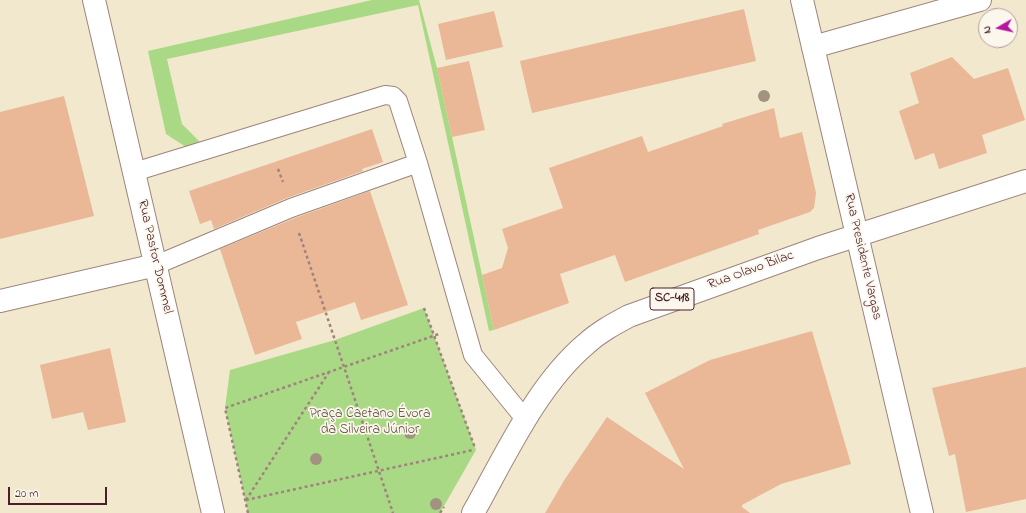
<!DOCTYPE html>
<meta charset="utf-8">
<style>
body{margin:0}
#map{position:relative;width:1026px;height:513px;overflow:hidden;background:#f1e8ce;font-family:"Indie Flower",sans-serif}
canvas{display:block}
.north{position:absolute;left:978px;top:8px;width:40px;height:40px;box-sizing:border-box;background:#fbf7ec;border:1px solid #b4a19f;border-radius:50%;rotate:261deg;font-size:11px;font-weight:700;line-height:16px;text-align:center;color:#4a1f2b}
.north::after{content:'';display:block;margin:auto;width:14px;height:18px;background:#b5179e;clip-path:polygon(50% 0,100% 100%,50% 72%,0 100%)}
.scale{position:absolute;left:8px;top:487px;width:99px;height:18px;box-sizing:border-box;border:2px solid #4a1f2b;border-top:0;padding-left:5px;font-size:12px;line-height:14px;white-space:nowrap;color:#4a1f2b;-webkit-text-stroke:3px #fbf7ec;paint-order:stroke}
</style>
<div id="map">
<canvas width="1026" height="513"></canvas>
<div class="north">N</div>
<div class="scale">20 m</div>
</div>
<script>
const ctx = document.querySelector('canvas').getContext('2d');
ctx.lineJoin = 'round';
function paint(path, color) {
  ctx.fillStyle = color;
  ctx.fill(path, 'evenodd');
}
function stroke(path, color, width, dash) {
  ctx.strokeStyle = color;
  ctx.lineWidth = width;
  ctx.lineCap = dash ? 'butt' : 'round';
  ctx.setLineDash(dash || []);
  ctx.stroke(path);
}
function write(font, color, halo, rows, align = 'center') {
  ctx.font = font + ' "Indie Flower",sans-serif';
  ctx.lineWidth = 3.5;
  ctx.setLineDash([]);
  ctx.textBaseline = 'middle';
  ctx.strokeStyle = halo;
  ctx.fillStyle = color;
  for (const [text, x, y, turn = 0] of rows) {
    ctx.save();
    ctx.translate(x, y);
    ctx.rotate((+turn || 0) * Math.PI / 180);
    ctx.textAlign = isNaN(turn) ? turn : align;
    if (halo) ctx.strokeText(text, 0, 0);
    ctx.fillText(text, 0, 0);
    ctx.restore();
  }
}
paint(new Path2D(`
 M372 0H419L437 68 494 330 489 331 418 5 167 59 182 124 202 144 186 147 166 134 148 51Z
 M424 308 476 450 440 513H248L225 408 230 370 335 340Z`), '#aad986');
paint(new Path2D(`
 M744 9 756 61 532 113 520 61Z
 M494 11 503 47 446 60 438 24Z
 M952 57 974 79 1008 68 1025 120 982 135 987 153 939 169 934 153 915 160 899 111 919 103 910 73Z
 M469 61 485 130 452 137 437 68Z
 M64 96 94 216 0 239V112Z
 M774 108 780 138 802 132 816 193 814 208 810 212 758 230 759 234 625 282 615 255 560 274 569 303 494 330 482 275 502 268 508 248 502 229 563 208 549 168 642 136 648 152 723 126 722 124Z
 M372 129 383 162 362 169 363 171 287 198 214 229 211 220 200 224 189 191Z
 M370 191 408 305 361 320 355 302 296 322 302 339 255 355 220 249 295 218Z
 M812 331 851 464 781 484 742 505V507L750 513H545L565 479 607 417 684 469 645 393 710 360Z
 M110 348 126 422 88 430 83 412 52 419 40 365Z
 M1026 367V499L966 512 955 454 949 456 932 388Z`), '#eab797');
const service = new Path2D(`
 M134 172 385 95 393 96 398 101 418 163
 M156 265 291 208 418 163 473 355 525 419`);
const minor = new Path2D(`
 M813 47 980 0
 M0 301 156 265`);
const tertiary = new Path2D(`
 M802 0 922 513`);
const primary = new Path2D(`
 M94 0 213 513
 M473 513C504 458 537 385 586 344 599 332 614 324 629 316L818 248 1026 181`);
stroke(service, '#9e847c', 20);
stroke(minor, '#9e847c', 24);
stroke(tertiary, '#9e847c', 24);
stroke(primary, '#9e847c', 24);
stroke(new Path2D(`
 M278 169 283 182
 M299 233 393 513
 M424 308 475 448
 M246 500 473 450
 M246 500 329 372
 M248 513 225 408 439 334
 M440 513 444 507`), '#9e847c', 2.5, [3, 3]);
stroke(service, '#fff', 18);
stroke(minor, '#fff', 22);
stroke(tertiary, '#fff', 22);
stroke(primary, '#fff', 22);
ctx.fillStyle = '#a29381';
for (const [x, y] of [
 [764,96],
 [410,433],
 [316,459],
 [436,504]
]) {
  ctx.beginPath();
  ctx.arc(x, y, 6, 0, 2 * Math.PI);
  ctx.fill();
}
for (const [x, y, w] of [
 [672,299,44]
]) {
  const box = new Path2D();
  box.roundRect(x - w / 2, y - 11, w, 22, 3);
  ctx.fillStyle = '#fbf7ec';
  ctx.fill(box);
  stroke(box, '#4a1f2b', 1);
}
write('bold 13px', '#4a1f2b', null, [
 ["SC-418",672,299]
]);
write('14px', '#4a1f2b', '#fbf7ec', [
 ["Rua Pastor Dommel",154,257,77],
 ["Rua Presidente Vargas",862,257,77],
 ["Rua Olavo Bilac",751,271,-20]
]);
write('14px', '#624e42', '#fbf7ec', [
 ["Praça Caetano Évora",370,415],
 ["da Silveira Júnior",370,431]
]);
</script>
